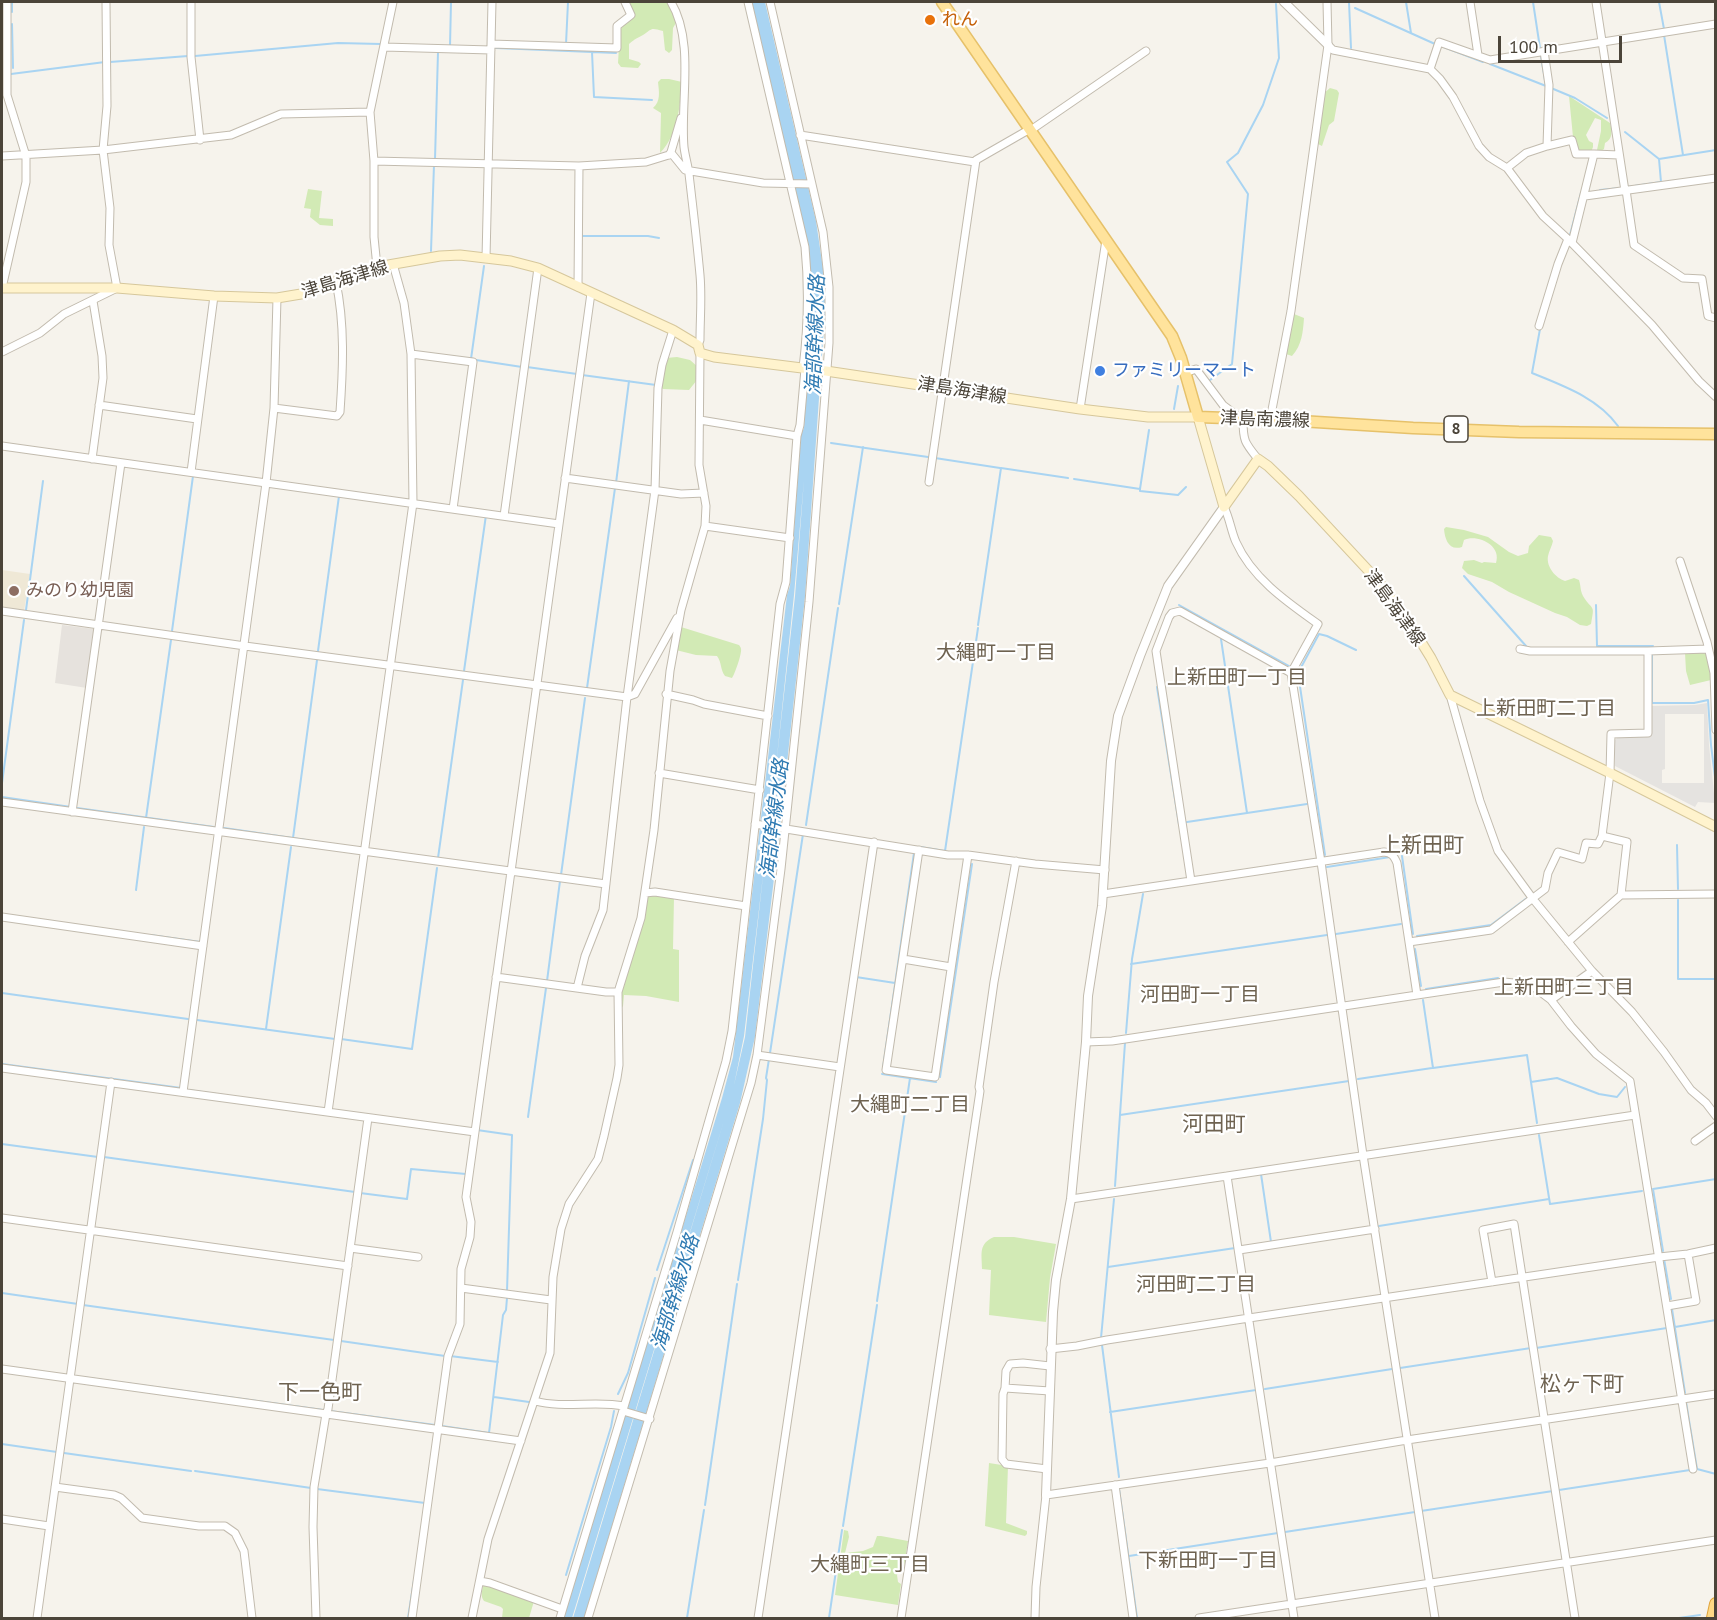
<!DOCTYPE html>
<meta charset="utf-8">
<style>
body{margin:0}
#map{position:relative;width:1717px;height:1620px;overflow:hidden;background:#f6f3ec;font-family:"PT Sans",sans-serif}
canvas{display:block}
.frame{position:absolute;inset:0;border:3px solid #4b4439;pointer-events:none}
.scale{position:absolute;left:1498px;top:36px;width:124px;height:27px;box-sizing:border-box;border:3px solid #4b4439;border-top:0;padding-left:8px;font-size:18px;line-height:21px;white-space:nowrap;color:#4b4439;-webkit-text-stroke:4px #fff;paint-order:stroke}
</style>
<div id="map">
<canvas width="1717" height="1620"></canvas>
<div class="frame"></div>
<div class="scale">100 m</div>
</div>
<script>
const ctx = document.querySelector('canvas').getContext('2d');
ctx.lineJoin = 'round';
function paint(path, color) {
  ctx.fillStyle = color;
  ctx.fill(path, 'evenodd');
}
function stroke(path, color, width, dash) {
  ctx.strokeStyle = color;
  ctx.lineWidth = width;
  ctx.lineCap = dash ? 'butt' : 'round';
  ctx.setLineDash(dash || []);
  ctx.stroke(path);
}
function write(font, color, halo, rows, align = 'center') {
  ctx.font = font + ' "PT Sans","Noto Sans JP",sans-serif';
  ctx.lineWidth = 4.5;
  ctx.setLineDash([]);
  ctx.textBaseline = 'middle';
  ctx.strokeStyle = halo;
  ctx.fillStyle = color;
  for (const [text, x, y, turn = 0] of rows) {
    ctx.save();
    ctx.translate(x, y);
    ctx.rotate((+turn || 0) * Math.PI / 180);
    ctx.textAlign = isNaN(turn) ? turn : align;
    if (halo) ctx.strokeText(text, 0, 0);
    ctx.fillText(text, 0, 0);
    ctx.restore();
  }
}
paint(new Path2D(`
 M62 625 94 629 95 632 87 688 55 683Z`), '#e6e2dd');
paint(new Path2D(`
 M2 570 30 574 24 611 2 608Z`), '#efe8d6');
paint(new Path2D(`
 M627 2H669L677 21 673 28 672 50 669 53 665 50 663 31C650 27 652 29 643 35 636 39 636 38 629 44V59L639 62 641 64 638 68 621 67 618 63 620 30 624 25 635 17Z
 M661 79H669L682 82C680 106 678 135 660 153L661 113 653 108C661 101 659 92 658 82Z
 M1330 88 1337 90 1339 93 1334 121 1329 125 1322 146 1316 143 1323 94Z
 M1569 96 1610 123C1612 131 1613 139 1605 143L1604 149 1601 151 1597 150 1601 131V120L1595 118 1586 135 1589 141 1593 143V147L1591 152 1577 151 1573 137Z
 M308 189 322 191 319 218 333 219V226L320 225 310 217 311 209 304 208Z
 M1294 314 1304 318C1303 332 1302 345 1292 356L1286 354Z
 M677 357 690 360 698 367 697 380 689 390 663 389 660 387 666 358Z
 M1446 527 1464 530 1488 537 1509 552 1518 556 1528 553 1529 546 1539 535 1551 537 1553 541C1552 546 1549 551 1548 556 1546 567 1556 578 1565 581L1574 578 1579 580C1581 586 1580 590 1583 596 1593 612 1595 603 1591 624L1587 626 1580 625 1567 617 1555 613 1509 592 1492 582 1468 574 1462 568 1464 561 1474 560 1482 563 1484 562 1496 563C1502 545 1477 534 1464 540L1462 547C1449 551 1445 540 1444 529Z
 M681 627 739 645C740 646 741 648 741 649 742 653 735 674 732 678L725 676C720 669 722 663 717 656L696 655 676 650Z
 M1702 652 1707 654 1711 680 1690 685 1686 671 1685 653Z
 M652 895 674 897 673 949 679 950V1002L646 996 624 995 623 1006 620 1010V993L646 900 648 897Z
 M994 1237H1014L1056 1244 1050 1278 1046 1322 989 1315 991 1270 982 1269C982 1254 978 1244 994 1237Z
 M989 1463 1008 1466 1006 1523 1027 1531V1534L1025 1536 985 1526Z
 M844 1530 848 1531 849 1537 845 1553 863 1551 873 1547 877 1536H881L908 1541 904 1566 900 1568 897 1575 898 1582 901 1584 898 1605 835 1595Z
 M484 1584 534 1601 529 1618H502L503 1609 501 1607 484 1601C480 1596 482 1590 484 1584Z`), '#d2eab5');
paint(new Path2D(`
 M1707 703 1709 745 1715 803 1698 802 1695 807 1615 766V740L1618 737H1651V706L1695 705ZM1665 714H1704V783H1662V770L1665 769Z`), '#e5e3e0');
paint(new Path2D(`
 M750 2H765L816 221 825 282V313L805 597 780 828 755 1037 740 1103 584 1618H573L726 1114 572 1618H563L722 1098 733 1057 787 595 790 586 801 435 804 428C808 369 815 309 807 250ZM804 480 795 596 776 766 794 595ZM764 867 745 1037 734 1085 744 1036Z`), '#a9d4f2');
stroke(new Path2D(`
 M12 2V12
 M1349 2 1351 48
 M1406 2 1411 33
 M1533 2 1540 48
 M1659 2 1664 29
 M1355 8 1435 44
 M12 24 13 68
 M1664 35 1683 155
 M566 44 568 2
 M450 46 451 2
 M1441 46 1483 62
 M496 48 616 53
 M592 52 594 97 652 100
 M195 56 338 43 381 44
 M110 62 188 56
 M1490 64 1546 86 1541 56
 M2 74H3
 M11 74 105 62
 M1551 88 1575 98 1607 118
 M1625 132 1659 159 1716 150
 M435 159 438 52
 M1628 187 1661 182 1659 159
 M1600 190 1621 188
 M582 234V236H648L659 238
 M1570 235 1581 193
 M431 251 434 165
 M1540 329 1532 373C1564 386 1598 398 1618 426
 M471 359 484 266
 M476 360 522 367
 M527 367 577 374
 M582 375 656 385
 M1210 380 1232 364 1248 194 1227 162 1238 153 1263 105 1279 58 1276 4
 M1174 409 1178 386
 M831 443 928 457
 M935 458 1000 468
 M1074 479 1140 489 1149 430
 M616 483 629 381
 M1140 489V491L1178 495 1186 487
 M1464 576 1526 646
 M839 604 863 447
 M1179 605 1289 666
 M1596 605 1597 646H1653
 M26 610 43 481
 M978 625 1001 468 1068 478
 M172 631 193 476
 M1221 639 1247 813
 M318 651 339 496
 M1652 654V703H1694L1708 700 1711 745 1716 785
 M464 671 486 515
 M1157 687 1179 824
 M587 688 615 488
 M2 783 24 620
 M2 797 71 807
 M77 808 214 827
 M146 818 171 640
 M1187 822 1307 804
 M806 825 838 608
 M224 828 306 840
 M293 838 317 660
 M1677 845 1678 889
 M920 847 945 851 978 628
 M1325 855 1298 673 1319 634 1327 636 1356 650
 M1402 856 1413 934
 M438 858 463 680
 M1327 867 1390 857
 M559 875H561L585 698
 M136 890 144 827
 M1678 900V979H1716
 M1336 934 1401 924
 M150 935 200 942
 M1417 936 1491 925 1527 898
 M1415 949 1421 986
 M1131 964 1327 935
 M856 977 895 983
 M547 981 560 881
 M1426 989 1498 978
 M2 993 188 1019
 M1423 1000 1433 1068 1527 1055 1537 1123
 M197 1020 335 1039
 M266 1029 291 847
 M1126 1033 1132 959 1143 894
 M341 1039 412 1049 437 868
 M770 1053 803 834
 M2 1064 181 1088
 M883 1068 914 853
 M882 1074 936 1082
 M940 1077 972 864
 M1358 1079 1432 1068
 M1531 1082 1557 1078 1599 1094 1617 1097 1625 1087
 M188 1090 223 1095
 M1120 1115 1349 1081
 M528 1117 546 988
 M477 1130 512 1135 507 1291
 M1539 1135 1550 1204 1642 1191
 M2 1144 98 1157
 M104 1157 355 1192
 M1261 1174 1271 1242
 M1115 1186 1125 1043
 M360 1193 407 1199 411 1169 466 1174
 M1379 1226 1549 1199
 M1663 1251 1653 1189 1716 1179
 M1664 1259 1671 1299
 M1108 1267 1235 1248
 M657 1270 693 1160
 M738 1280 763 1119 767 1080 766 1078 769 1059
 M2 1293 78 1304
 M877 1301 910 1078
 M83 1305 334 1340
 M1672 1309 1685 1393
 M1675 1327 1716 1320
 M1101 1338 1114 1199
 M341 1341 445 1356
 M1102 1345 1119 1477
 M1536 1348 1667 1328
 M450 1356 498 1362
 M1400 1368 1531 1348
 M81 1377 323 1410
 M1265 1389 1392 1369
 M618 1394 628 1373 655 1278
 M494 1397 529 1402
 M1686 1402 1697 1469 1716 1474
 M330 1411 435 1425
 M1110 1412 1256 1390
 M442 1426 489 1433 503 1315 506 1310 507 1298
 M2 1444 57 1452
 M64 1453 191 1471
 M195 1471 311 1488
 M317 1489 425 1503
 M1119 1489 1137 1618
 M1559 1490 1690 1470
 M705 1505 737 1284
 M1421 1511 1553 1491
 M843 1526 877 1305
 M1285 1532 1415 1512
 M1129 1556 1278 1533
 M566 1575 611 1427 614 1411
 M408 1618 414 1580
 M687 1618 704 1510
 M829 1618 842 1530
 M1679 1618 1700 1615`), '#a9d4f2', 2);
const minor = new Path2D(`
 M191 2V57L200 140
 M671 2C695 42 680 102 684 147 685 156 688 165 689 174 693 208 697 242 700 275 702 297 700 319 700 340L698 345
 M748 2 805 247C809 288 808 327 803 368
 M1470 2 1478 55
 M1596 2 1625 191
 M491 44 617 48V26L631 15 625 2
 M1328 45 1333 50 1430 69 1440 79 1453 97 1479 146 1489 157 1507 168 1543 216 1568 239 1652 325 1699 381 1716 397
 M384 47 491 50
 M1544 51 1549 85 1547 146 1572 140 1576 154H1594L1572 243
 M1430 69 1439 42 1490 60 1716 24
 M1031 130 1146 51
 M800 135 975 162
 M1594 154 1619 155
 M669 155 671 152 681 118
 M2 156 103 150 231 135 281 114 370 112
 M374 161 579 166 646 162 672 154 685 170 763 183 812 184
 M1507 168 1526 153 1547 146
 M1626 190 1634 245 1683 278 1702 279 1708 316 1716 318
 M1585 196 1716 178
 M486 258 492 2
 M377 267 374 237V161L370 112 393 2
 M578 287 579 166
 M2 288 26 182V156L7 95V2
 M1539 326 1558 264 1568 239
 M2 352 40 333 64 314 117 288 109 245 110 208 103 150 107 106 106 2
 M411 354 473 362 453 509
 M1185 373 1196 369 1223 405 1243 420C1243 441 1245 443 1258 459
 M99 405 197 419
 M274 408 337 416 340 412C343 369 345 324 336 282
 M1080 409 1106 240
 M700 420 797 436
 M1270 420 1291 311 1328 45 1327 2
 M2 446 559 524
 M92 459 103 378 102 356 93 301
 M191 472 214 296
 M565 478 681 494 704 493
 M929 482 976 160 1030 129
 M1224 507C1230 519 1231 531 1236 542 1252 578 1287 602 1318 624L1291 673 1321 862 1363 1155 1435 1618
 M504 516 538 268
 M705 526 790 538
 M1680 561 1707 642 1714 673 1716 730
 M2 611 245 646 627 697 635 694 677 618
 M1520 649 1530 651H1648L1708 649
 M1291 673 1180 611 1172 613 1169 617 1156 651 1191 881 1384 852C1392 853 1394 856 1397 863L1409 942 1491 930 1545 889 1548 873 1558 852 1582 859 1586 843 1598 844 1602 836
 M666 694 693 700 704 704 768 716
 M1450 695 1480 801 1498 851 1533 899 1592 971 1632 1012 1664 1052 1691 1090 1706 1103 1716 1116
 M659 773 760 790
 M2 802 606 884
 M72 812 121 463
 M755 824 948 855H968L1035 864 1105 870
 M919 850 886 1070 935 1077 968 855
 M645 893 655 892 746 906
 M1103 894 1191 881
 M1621 895 1627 842 1602 836 1610 773 1611 734 1648 733V651
 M2 917 203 946
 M1409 942 1417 995 1504 982 1524 984 1535 988 1551 1000 1571 1026 1596 1054 1630 1081 1693 1469
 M1568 942 1621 895 1716 894
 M903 959 951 967
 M496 977 606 992H618
 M577 988 585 956 603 910 627 697 655 490 658 388 662 365 673 330
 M1551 1000 1592 971
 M1086 1042 1112 1041 1417 995
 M757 1055 840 1067
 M2 1068 475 1132
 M183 1092 266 483 274 408 277 298
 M328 1112 413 503 411 354 404 303 393 264
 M1695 1141 1716 1126
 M1227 1176 1635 1115
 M1071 1199 1227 1176 1294 1618
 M2 1218 348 1266
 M350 1248 418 1257
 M1239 1250 1375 1229
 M1492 1282 1483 1230 1514 1224 1575 1618
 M461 1288 551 1300
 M1667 1306 1696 1301 1688 1254
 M1050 1349 1077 1346 1107 1340 1249 1318 1659 1257 1688 1254 1716 1248
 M2 1369 521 1441
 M1005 1388 1006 1371 1010 1364 1023 1363 1050 1366
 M535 1401C564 1409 595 1400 624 1406
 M623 1411 650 1419
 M1047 1469 1006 1464 1002 1459 1003 1394 1005 1388 1050 1391
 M1115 1485 1133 1618
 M55 1487 114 1495 121 1498 142 1518 199 1526H225L235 1533 244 1551 252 1618
 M2 1519 49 1526
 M480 1581 490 1583 562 1609
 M37 1618 111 1082
 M316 1618 313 1527 314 1487 326 1414 328 1409 368 1118
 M412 1618 448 1356 460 1324 461 1269 470 1237 471 1222 466 1197 591 293
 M472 1618 488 1539 550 1353 553 1277 561 1229 569 1204 598 1159 604 1136 617 1078 619 1065 618 992 641 918 654 830 670 671 681 610 705 526 706 506 699 465 700 353
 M560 1618 677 1232 726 1061 732 1031 780 604 786 582 797 436 800 425 805 369
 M588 1618 751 1083 757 1055 781 869 809 602 829 343V287L823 232 770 2
 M758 1618 874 842
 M901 1618 980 1091 979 1087 994 982 1016 861
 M1035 1618 1036 1587 1046 1495 1270 1463 1407 1440 1716 1394
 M1199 1618 1716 1540`);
const tertiary = new Path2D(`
 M1284 2 1328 45
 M1046 1495 1053 1312 1056 1280 1071 1199 1086 1042 1088 996 1102 906 1111 761 1118 716 1140 656 1168 586 1224 507`);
const secondary = new Path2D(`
 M2 288H117L214 296 277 298 301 294 377 267 440 256 460 255 511 261 538 268 673 330 698 345 700 353 714 357 826 371 1080 409 1148 417H1198L1224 507
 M1224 507 1258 459 1268 466 1299 496 1379 582 1410 624 1431 658 1450 695 1610 773 1716 827`);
const primary = new Path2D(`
 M942 2 1172 336 1181 358 1198 417 1284 420 1413 428 1519 432 1716 434`);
const trunk = new Path2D(`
 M1713 1618 1716 1604`);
stroke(minor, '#c2bbae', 9);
stroke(tertiary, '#c2bbae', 10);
stroke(secondary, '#d6c79b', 11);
stroke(primary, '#e6c16a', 13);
stroke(trunk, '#e0a43c', 14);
stroke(minor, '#fff', 7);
stroke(tertiary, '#fff', 8);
stroke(secondary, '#fff3cd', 9);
stroke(primary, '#ffe39c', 10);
stroke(trunk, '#ffd985', 12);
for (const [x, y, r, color] of [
 [930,20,6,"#e8710a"],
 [1100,371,6,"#3f7fe0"],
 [14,591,6,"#8d6e63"]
]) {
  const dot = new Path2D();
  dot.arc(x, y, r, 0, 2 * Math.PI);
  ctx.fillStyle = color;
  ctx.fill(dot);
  stroke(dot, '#fff', 2);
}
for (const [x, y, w] of [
 [1456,429,24]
]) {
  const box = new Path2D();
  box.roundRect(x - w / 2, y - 13, w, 26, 4.5);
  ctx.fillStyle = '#fff';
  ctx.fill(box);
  stroke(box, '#4b4439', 1.5);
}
write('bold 16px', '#4b4439', null, [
 ["8",1456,429]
]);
write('18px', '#c56008', '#fff', [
 ["れん",942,20]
], 'left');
write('18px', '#4b4439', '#fff', [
 ["津島海津線",345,280,-17],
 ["津島海津線",962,391,9],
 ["津島南濃線",1265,420,2],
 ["津島海津線",1394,608,54]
]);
write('18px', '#366cbe', '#fff', [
 ["ファミリーマート",1112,371]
], 'left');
write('18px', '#785e54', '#fff', [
 ["みのり幼児園",26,591]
], 'left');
write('italic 20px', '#2e7ab2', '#fff', [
 ["海部幹線水路",816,335,-88],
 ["海部幹線水路",775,819,-83],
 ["海部幹線水路",676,1293,-73]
]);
write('20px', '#6e6250', '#fff', [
 ["大縄町一丁目",996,653],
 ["上新田町一丁目",1237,678],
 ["上新田町二丁目",1546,709],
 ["上新田町三丁目",1564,988],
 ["河田町一丁目",1200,995],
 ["大縄町二丁目",910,1105],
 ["河田町二丁目",1196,1285],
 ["下新田町一丁目",1208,1561],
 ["大縄町三丁目",870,1565]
]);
write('21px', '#6e6250', '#fff', [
 ["上新田町",1422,846],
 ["河田町",1214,1125],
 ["松ヶ下町",1582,1385],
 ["下一色町",320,1393]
]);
</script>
